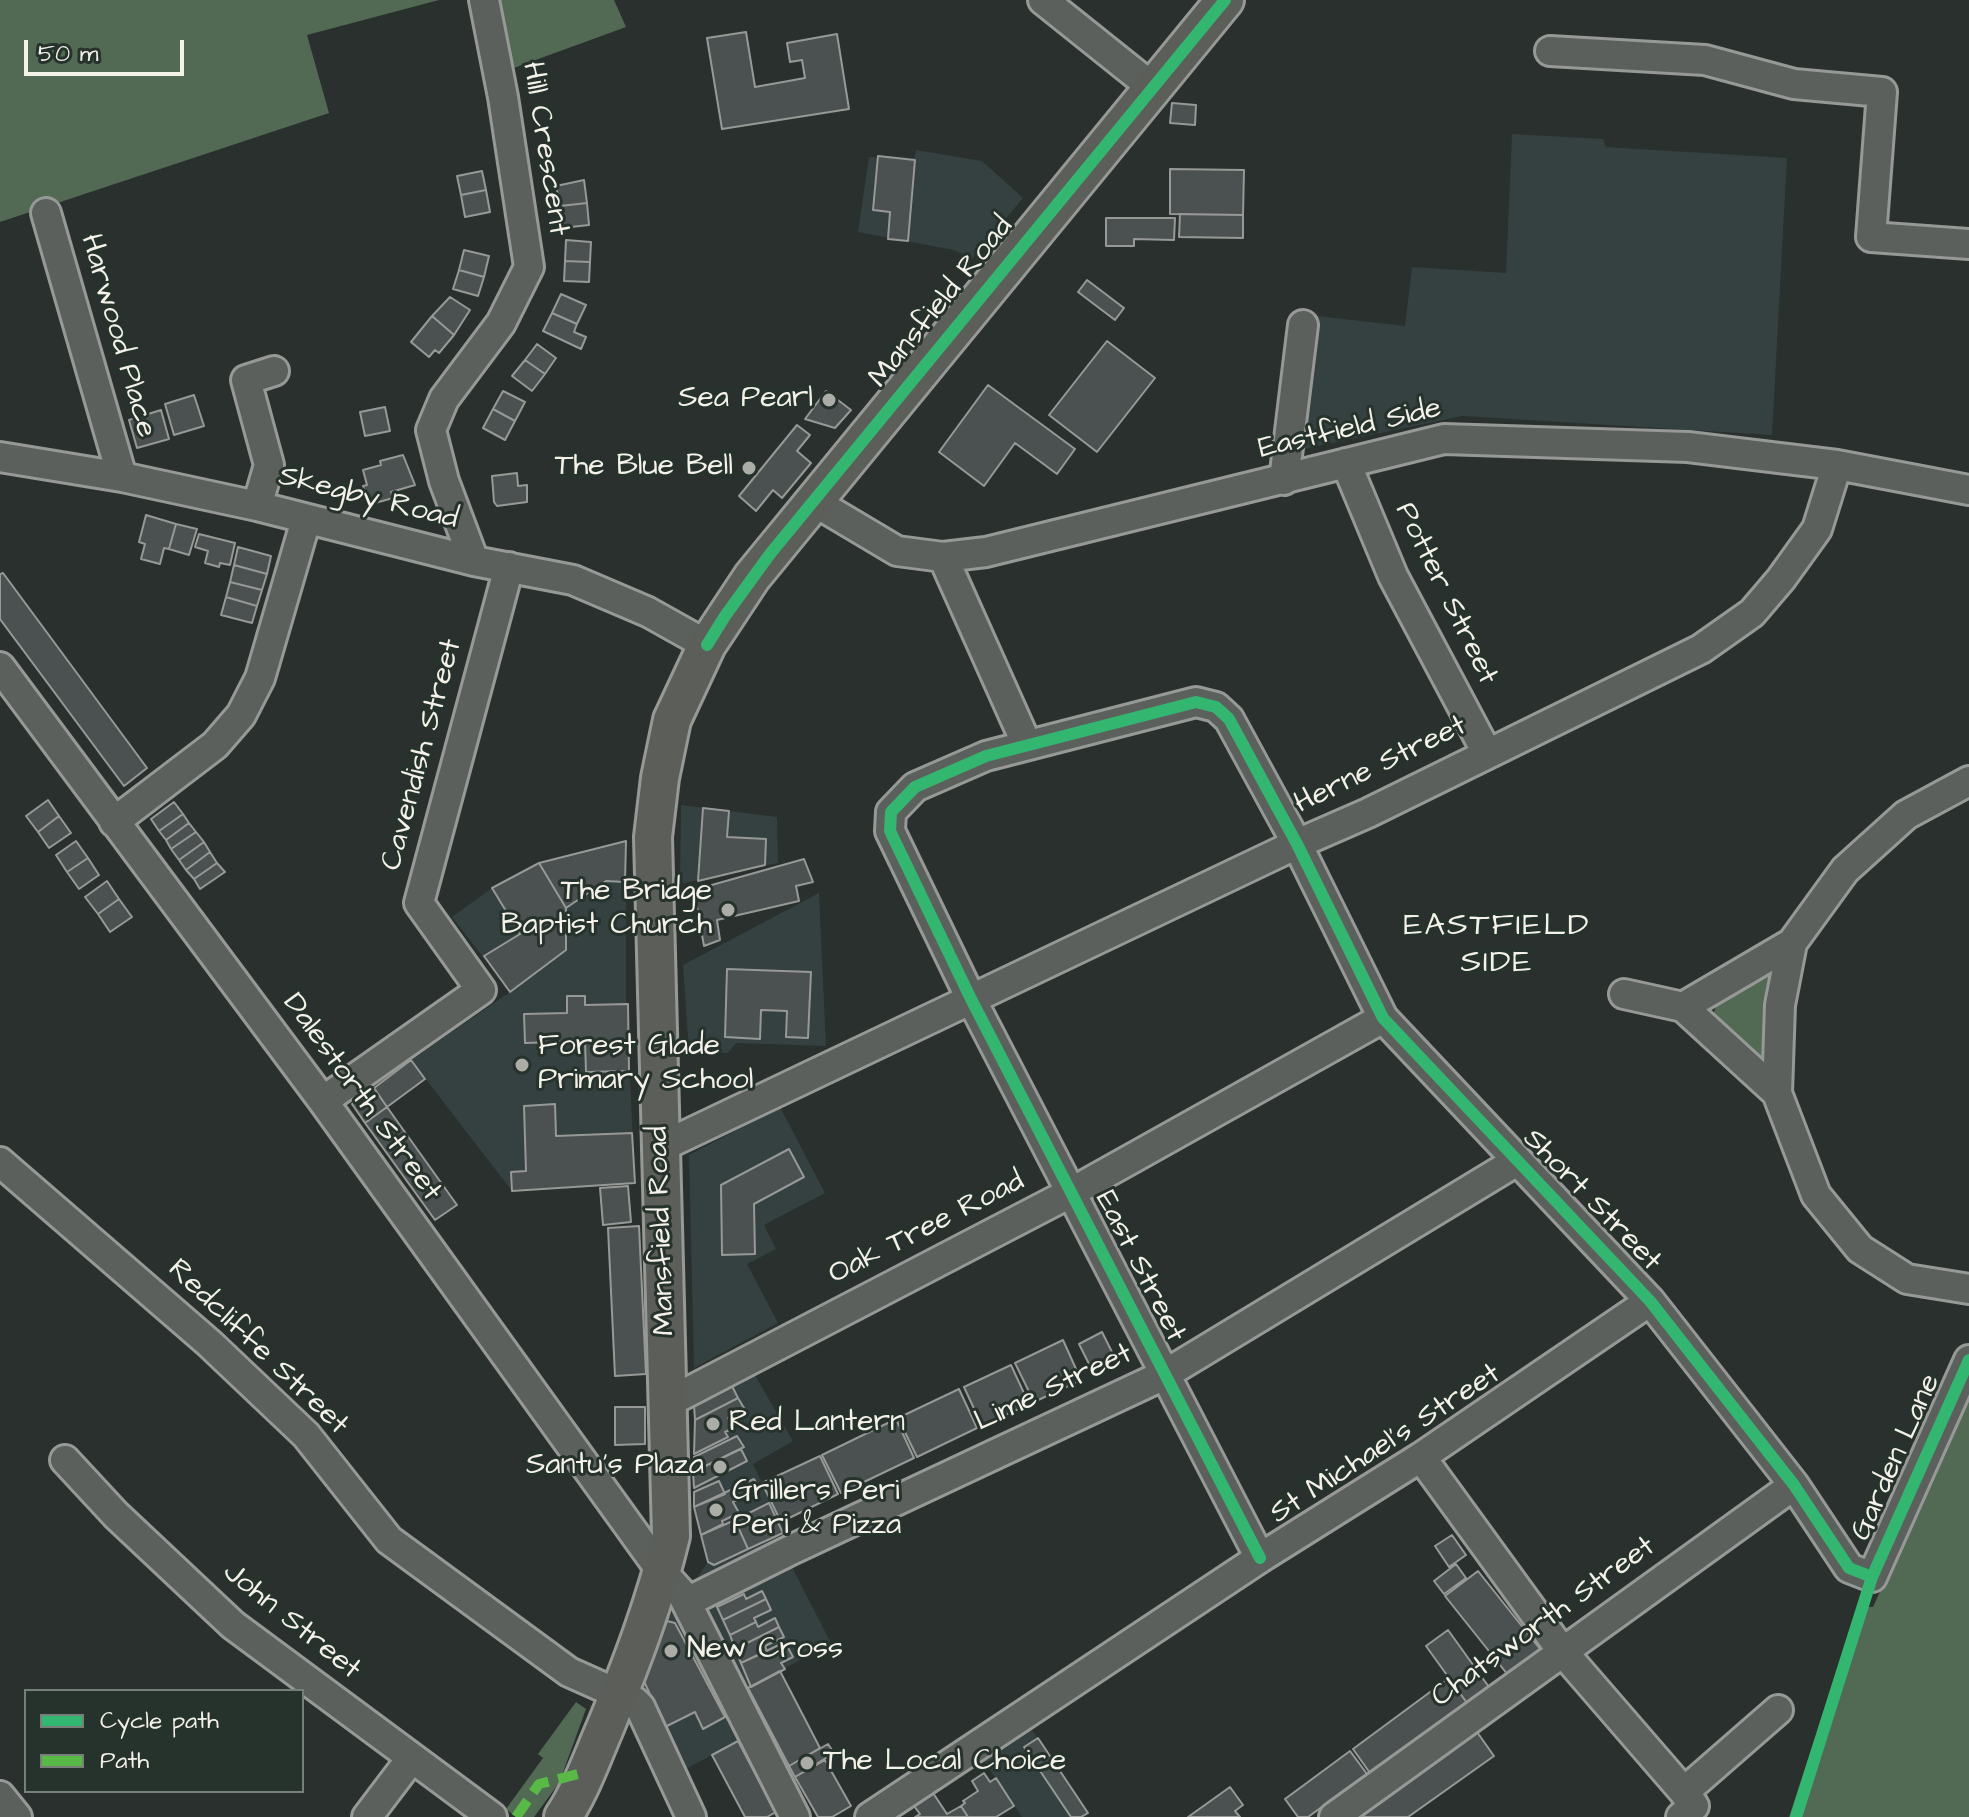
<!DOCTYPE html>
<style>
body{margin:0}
#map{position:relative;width:1969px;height:1817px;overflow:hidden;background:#29302d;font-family:"Architects Daughter",sans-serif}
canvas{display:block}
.legend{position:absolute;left:24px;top:1689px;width:280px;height:104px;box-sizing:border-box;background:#26332d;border:2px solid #787f78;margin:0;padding:10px 14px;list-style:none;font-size:24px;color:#f4f1e8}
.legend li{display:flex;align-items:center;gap:16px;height:40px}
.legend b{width:40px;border:2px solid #787f78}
.scale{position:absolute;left:24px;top:40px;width:160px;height:36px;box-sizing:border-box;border:4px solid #f4f1e8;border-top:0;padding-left:10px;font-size:24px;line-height:28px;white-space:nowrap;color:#f4f1e8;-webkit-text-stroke:6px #26332d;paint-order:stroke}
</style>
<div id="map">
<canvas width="1969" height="1817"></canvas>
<ul class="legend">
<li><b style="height:10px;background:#33b770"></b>Cycle path</li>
<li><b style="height:10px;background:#58b947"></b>Path</li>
</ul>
<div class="scale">50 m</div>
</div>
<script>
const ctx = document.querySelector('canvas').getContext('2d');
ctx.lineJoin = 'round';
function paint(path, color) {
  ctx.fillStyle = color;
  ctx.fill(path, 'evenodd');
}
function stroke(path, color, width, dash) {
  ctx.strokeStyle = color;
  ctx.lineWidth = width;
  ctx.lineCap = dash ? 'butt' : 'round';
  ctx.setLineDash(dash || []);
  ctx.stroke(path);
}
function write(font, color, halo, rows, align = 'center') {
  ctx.font = font + ' "Architects Daughter",sans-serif';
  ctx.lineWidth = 6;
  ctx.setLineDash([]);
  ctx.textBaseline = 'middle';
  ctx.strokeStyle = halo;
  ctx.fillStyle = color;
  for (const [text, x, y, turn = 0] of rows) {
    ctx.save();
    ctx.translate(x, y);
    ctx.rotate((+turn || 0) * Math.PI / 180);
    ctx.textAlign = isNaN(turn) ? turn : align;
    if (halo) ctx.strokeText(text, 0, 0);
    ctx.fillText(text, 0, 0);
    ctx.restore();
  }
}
paint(new Path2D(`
 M1512 134 1603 139 1606 147 1787 158 1772 435 1462 416 1275 455 1291 313 1405 326 1412 267 1506 273Z
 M916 150 982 161 1023 198 972 259 954 250 858 232 869 157 914 160Z
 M681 805 777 817 778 863 680 884Z
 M626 841V995L635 1183 512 1191 411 1060 510 992 452 917 492 888 539 863Z
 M819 893 826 1046 736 1043 728 1053H689L683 965Z
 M780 1107 825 1193 764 1225 776 1249 747 1264 778 1323 694 1368 689 1155Z
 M755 1375 793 1441 753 1464 786 1531 776 1536 831 1643 749 1688 767 1725 684 1770 642 1677 663 1626 708 1562 694 1507V1405Z
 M1031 1728 1088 1813 1081 1817H1022L983 1760Z`), '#354040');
paint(new Path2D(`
 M0 0H439L307 35 329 113 0 222Z
 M499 0H614L626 27 511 69Z
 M1775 970 1765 1019 1770 1072 1714 1021C1709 994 1755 981 1775 970Z
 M1969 1396V1817H1789L1858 1606 1873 1607Z
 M576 1702 586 1709 559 1783 534 1817H516L506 1809 543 1758 538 1754Z`), '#526a54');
const building = new Path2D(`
 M746 32 755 87 805 78 802 60 790 62 787 43 837 34 849 109 722 129 707 38Z
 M1172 103 1196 105 1195 125 1170 123Z
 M878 156 915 160 908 241 888 239 890 212 873 210Z
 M1170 169 1244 170 1243 215 1170 214Z
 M482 171 486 190 461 195 457 176Z
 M584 180 587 203 560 206 556 186Z
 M486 190 490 212 465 217 461 195Z
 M587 203 589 225 562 228 560 206Z
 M1180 214 1243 215V238L1179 237Z
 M1106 218H1175L1174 240 1134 239V246H1106Z
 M566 240 591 242 590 262 565 261Z
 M464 250 489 256 484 277 459 270Z
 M565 261 590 262 589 282 564 281Z
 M459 270 484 277 478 296 453 289Z
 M1087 280 1124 308 1115 320 1078 292Z
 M561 294 586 305 577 324 552 313Z
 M450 297 470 310 454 335 432 316Z
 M552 313 577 324 574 332 586 337 581 349 543 331Z
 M432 316 454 335 439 353 435 350 429 357 411 342Z
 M1107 341 1155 378 1097 452 1049 415Z
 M537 344 556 358 545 374 525 360Z
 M525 360 545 374 532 391 512 376Z
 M988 385 1075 449 1057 474 1015 443 984 486 939 452Z
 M503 391 525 402 515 421 493 409Z
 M826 391 851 410 835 428 805 419Z
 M194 395 204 426 174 435 165 404Z
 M385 407 390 431 365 436 360 412Z
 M493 409 515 421 505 440 483 428Z
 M161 410 169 439 137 448 129 420Z
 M797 425 810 435 797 451 811 463 782 498 773 490 756 511 739 496Z
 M403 455 415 485 391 492 393 498 368 505 363 486 367 485 363 470 381 465 380 461Z
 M517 473 518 486 527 485V502L497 506 494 502 492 476Z
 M146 515 176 524 169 549 164 548 160 564 141 559 145 544 139 542Z
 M176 524 197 529 189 555 169 549Z
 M199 534 235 543 230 565 220 563 219 567 205 563 208 551 195 547Z
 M238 547 271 556 267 574 234 565Z
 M234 565 267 574 262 590 230 582Z
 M3 573 147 768 124 786 0 619V574Z
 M230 582 262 590 257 606 226 597Z
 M226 597 257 606 252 623 221 615Z
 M48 800 59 816 38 832 26 816Z
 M174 802 183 814 159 831 151 819Z
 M703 808 729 811 727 837 766 839 765 865 698 881Z
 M183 814 189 823 166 840 159 831Z
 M59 816 71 833 49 848 38 832Z
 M189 823 196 832 171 849 166 840Z
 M196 832 204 842 179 860 171 849Z
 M76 841 88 858 67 872 56 855Z
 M626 841 625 882 606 881 566 908 539 863Z
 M204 842 210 852 186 870 179 860Z
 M210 852 217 863 194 879 186 870Z
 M88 858 99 875 79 889 67 872Z
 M804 859 813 882 796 886 799 901 717 920 720 940 704 946 694 890Z
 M217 863 225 872 200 889 194 879Z
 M539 863 566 908V950L510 992 484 956 520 934 492 888Z
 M107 881 119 899 98 914 85 897Z
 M119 899 132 917 110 932 98 914Z
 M727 969 811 972 808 1038 786 1037 787 1011 761 1010 760 1039 725 1037Z
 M567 996H585V1005L628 1004 629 1071 586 1072 585 1041 525 1043 524 1014 567 1013Z
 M411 1060 425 1079 387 1107 374 1088Z
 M374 1088 387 1107 365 1123 352 1104Z
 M555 1104 556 1136 632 1133 635 1183 512 1191 511 1172 526 1171 524 1106Z
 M387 1107 457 1205 435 1220 365 1123Z
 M789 1149 804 1177 754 1204 755 1254 722 1255 721 1185Z
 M628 1186 631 1222 603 1225 600 1188Z
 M639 1226 646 1374 615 1376 608 1228Z
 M1102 1332 1114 1356 1091 1368 1079 1344Z
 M1063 1340 1081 1380 1034 1402 1015 1363Z
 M1011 1365 1029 1404 982 1426 964 1387Z
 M732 1386 738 1398 695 1420 694 1405Z
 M959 1389 977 1428 917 1457 898 1418Z
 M738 1398 744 1408 728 1418 734 1428 725 1432 728 1437 694 1454 695 1420Z
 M615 1407H645V1444L615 1445Z
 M896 1419 914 1458 841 1493 822 1455Z
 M737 1436 744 1447 693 1472 694 1457Z
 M741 1449 747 1461 694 1488 693 1472Z
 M820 1456 838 1494 781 1522 762 1483Z
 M754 1479 760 1489 733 1502 739 1513 722 1521 723 1524 701 1535 694 1507Z
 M719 1481 725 1494 694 1507V1492Z
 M769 1503 783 1533 748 1549 735 1520Z
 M735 1520 748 1549 714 1565 708 1562 701 1535Z
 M1452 1535 1466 1555 1449 1567 1435 1546Z
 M1456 1564 1466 1578 1444 1594 1434 1581Z
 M1478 1571 1540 1649 1508 1675 1445 1596Z
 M762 1591 766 1599 723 1620 717 1607 744 1594 746 1599Z
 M766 1599 771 1610 754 1618 756 1622 730 1635 723 1620Z
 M775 1618 779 1627 735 1649 730 1635 756 1622 758 1627Z
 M667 1621 675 1623 725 1717 703 1729 695 1712 665 1727 642 1677Z
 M779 1627 784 1637 765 1646 767 1651 741 1663 735 1649Z
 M1448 1630 1489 1687 1467 1703 1426 1646Z
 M785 1642 793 1657 781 1663 785 1669 751 1687 741 1663Z
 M780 1671 820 1748 789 1766 748 1688Z
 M1449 1678 1467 1703 1370 1773 1353 1749Z
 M1477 1732 1494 1756 1408 1817H1357Z
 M1038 1738 1088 1813 1081 1817H1071L1024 1747Z
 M738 1741 776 1812 767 1817H745L712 1755Z
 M828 1744 834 1753 795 1777 789 1766Z
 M1350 1751 1367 1774 1308 1817H1298L1285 1799Z
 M825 1760 851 1806 832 1817H818L795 1777Z
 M984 1773 990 1782 996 1778 1014 1806 996 1817H968L961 1806 965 1803 963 1801 978 1791 972 1781Z
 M1230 1787 1243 1805 1235 1811 1240 1817H1188Z
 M933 1793 947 1814 961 1806 968 1817H915L920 1814 914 1806Z`);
paint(building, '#4b5051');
stroke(building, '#969996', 2);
const minor = new Path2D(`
 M1043 0 1153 88
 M1550 51 1705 60 1794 84 1882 92 1871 237 1969 244
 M46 213 122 477
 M0 457 122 477 257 506 474 561 573 580 648 612 707 645
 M1346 463 1393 576 1487 753
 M1284 480 1303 325
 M813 501 897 551 943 557 986 552 1444 439 1688 447 1837 465 1969 490
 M257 506 269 465 246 380 274 371
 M943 557 1027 745
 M474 561 444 481 431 430 444 399 501 323 529 267 503 97 484 0
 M0 667 323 1101 662 1572 682 1594 795 1817
 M1969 781 1906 815 1845 870 1792 943 1780 1005 1777 1093 1816 1195 1860 1249 1907 1279 1969 1289
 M114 822 215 745 241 715 260 678 306 520
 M1624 994 1683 1007 1777 1093
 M1683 1007 1792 943
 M323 1101 481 990 419 903 509 567
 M661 1147 1297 844 1368 813 1701 649 1752 613 1781 579 1817 529 1837 465
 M0 1162 209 1343 306 1435 389 1540 569 1672 634 1701 640 1707 691 1817
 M667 1403 1072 1192 1383 1018
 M1421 1457 1562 1651 1684 1792 1694 1806 1681 1817
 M65 1460 116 1515 233 1625 492 1817
 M1260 1558 971 999 890 831 891 812 915 787 986 756 1196 702 1216 707 1229 719 1297 844 1383 1018 1650 1301 1794 1485 1849 1568 1872 1577 1969 1360
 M687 1602 793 1549 1164 1375 1517 1161
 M1684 1792 1778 1710
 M0 1796 17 1817
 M367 1817 411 1759
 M870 1817 1260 1558 1421 1457 1650 1301
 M1334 1817 1794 1485`);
const major = new Path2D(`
 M563 1817C581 1790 592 1758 605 1728 631 1665 655 1602 671 1536L653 837 660 778 672 720 707 645 752 577 1225 0`);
stroke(minor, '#969996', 34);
stroke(major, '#969996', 42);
stroke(minor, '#5c605c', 28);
stroke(major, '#5c5e59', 36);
stroke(new Path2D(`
 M516 1817 539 1784 586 1772`), '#58b947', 10, [20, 10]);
stroke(new Path2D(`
 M707 645 725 616 770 554 1225 0
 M1260 1558 971 999 890 831 891 812 915 787 986 756 1196 702 1216 707 1229 719 1297 844 1383 1018 1650 1301 1794 1485 1849 1568 1872 1577
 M1796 1817 1872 1577 1969 1360`), '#33b770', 12);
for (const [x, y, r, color] of [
 [829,400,8,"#adada7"],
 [749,468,8,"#adada7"],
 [728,910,8,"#adada7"],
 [522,1065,8,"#adada7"],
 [713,1424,8,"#adada7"],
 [720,1467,8,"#adada7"],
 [716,1510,8,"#adada7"],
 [671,1651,8,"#adada7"],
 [807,1763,8,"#adada7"]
]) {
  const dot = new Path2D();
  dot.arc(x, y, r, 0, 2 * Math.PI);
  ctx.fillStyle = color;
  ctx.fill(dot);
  stroke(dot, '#26332d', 3);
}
write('30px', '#f4f1e8', '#26332d', [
 ["Hill Crescent",544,149,81],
 ["Mansfield Road",942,303,-51],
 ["Harwood Place",117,336,74],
 ["Eastfield Side",1350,430,-13],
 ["Skegby Road",368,499,14],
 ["Potter Street",1445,594,64],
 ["Cavendish Street",423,755,-75],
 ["Herne Street",1381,766,-26],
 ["Dalestorth Street",361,1098,54],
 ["Short Street",1591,1201,46],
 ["Oak Tree Road",927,1229,-27],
 ["Mansfield Road",663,1231,-92],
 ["East Street",1139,1267,63],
 ["Redcliffe Street",257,1348,44],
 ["Lime Street",1054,1389,-25],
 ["St Michael's Street",1386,1445,-33],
 ["Garden Lane",1897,1458,-66],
 ["John Street",291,1622,39],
 ["Chatsworth Street",1544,1623,-36]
]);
write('30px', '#f4f1e8', '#26332d', [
 ["Sea Pearl",813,400,"right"],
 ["The Blue Bell",733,468,"right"],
 ["The Bridge",712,893,"right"],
 ["Baptist Church",712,927,"right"],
 ["Forest Glade",538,1048],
 ["Primary School",538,1082],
 ["Red Lantern",729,1424],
 ["Santu's Plaza",704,1467,"right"],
 ["Grillers Peri",732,1493],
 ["Peri & Pizza",732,1527],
 ["New Cross",687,1651],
 ["The Local Choice",823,1763]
], 'left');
ctx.letterSpacing = '2px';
write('32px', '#f4f1e8', '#26332d', [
 ["EASTFIELD",1497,927],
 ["SIDE",1497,964]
]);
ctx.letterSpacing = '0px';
</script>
